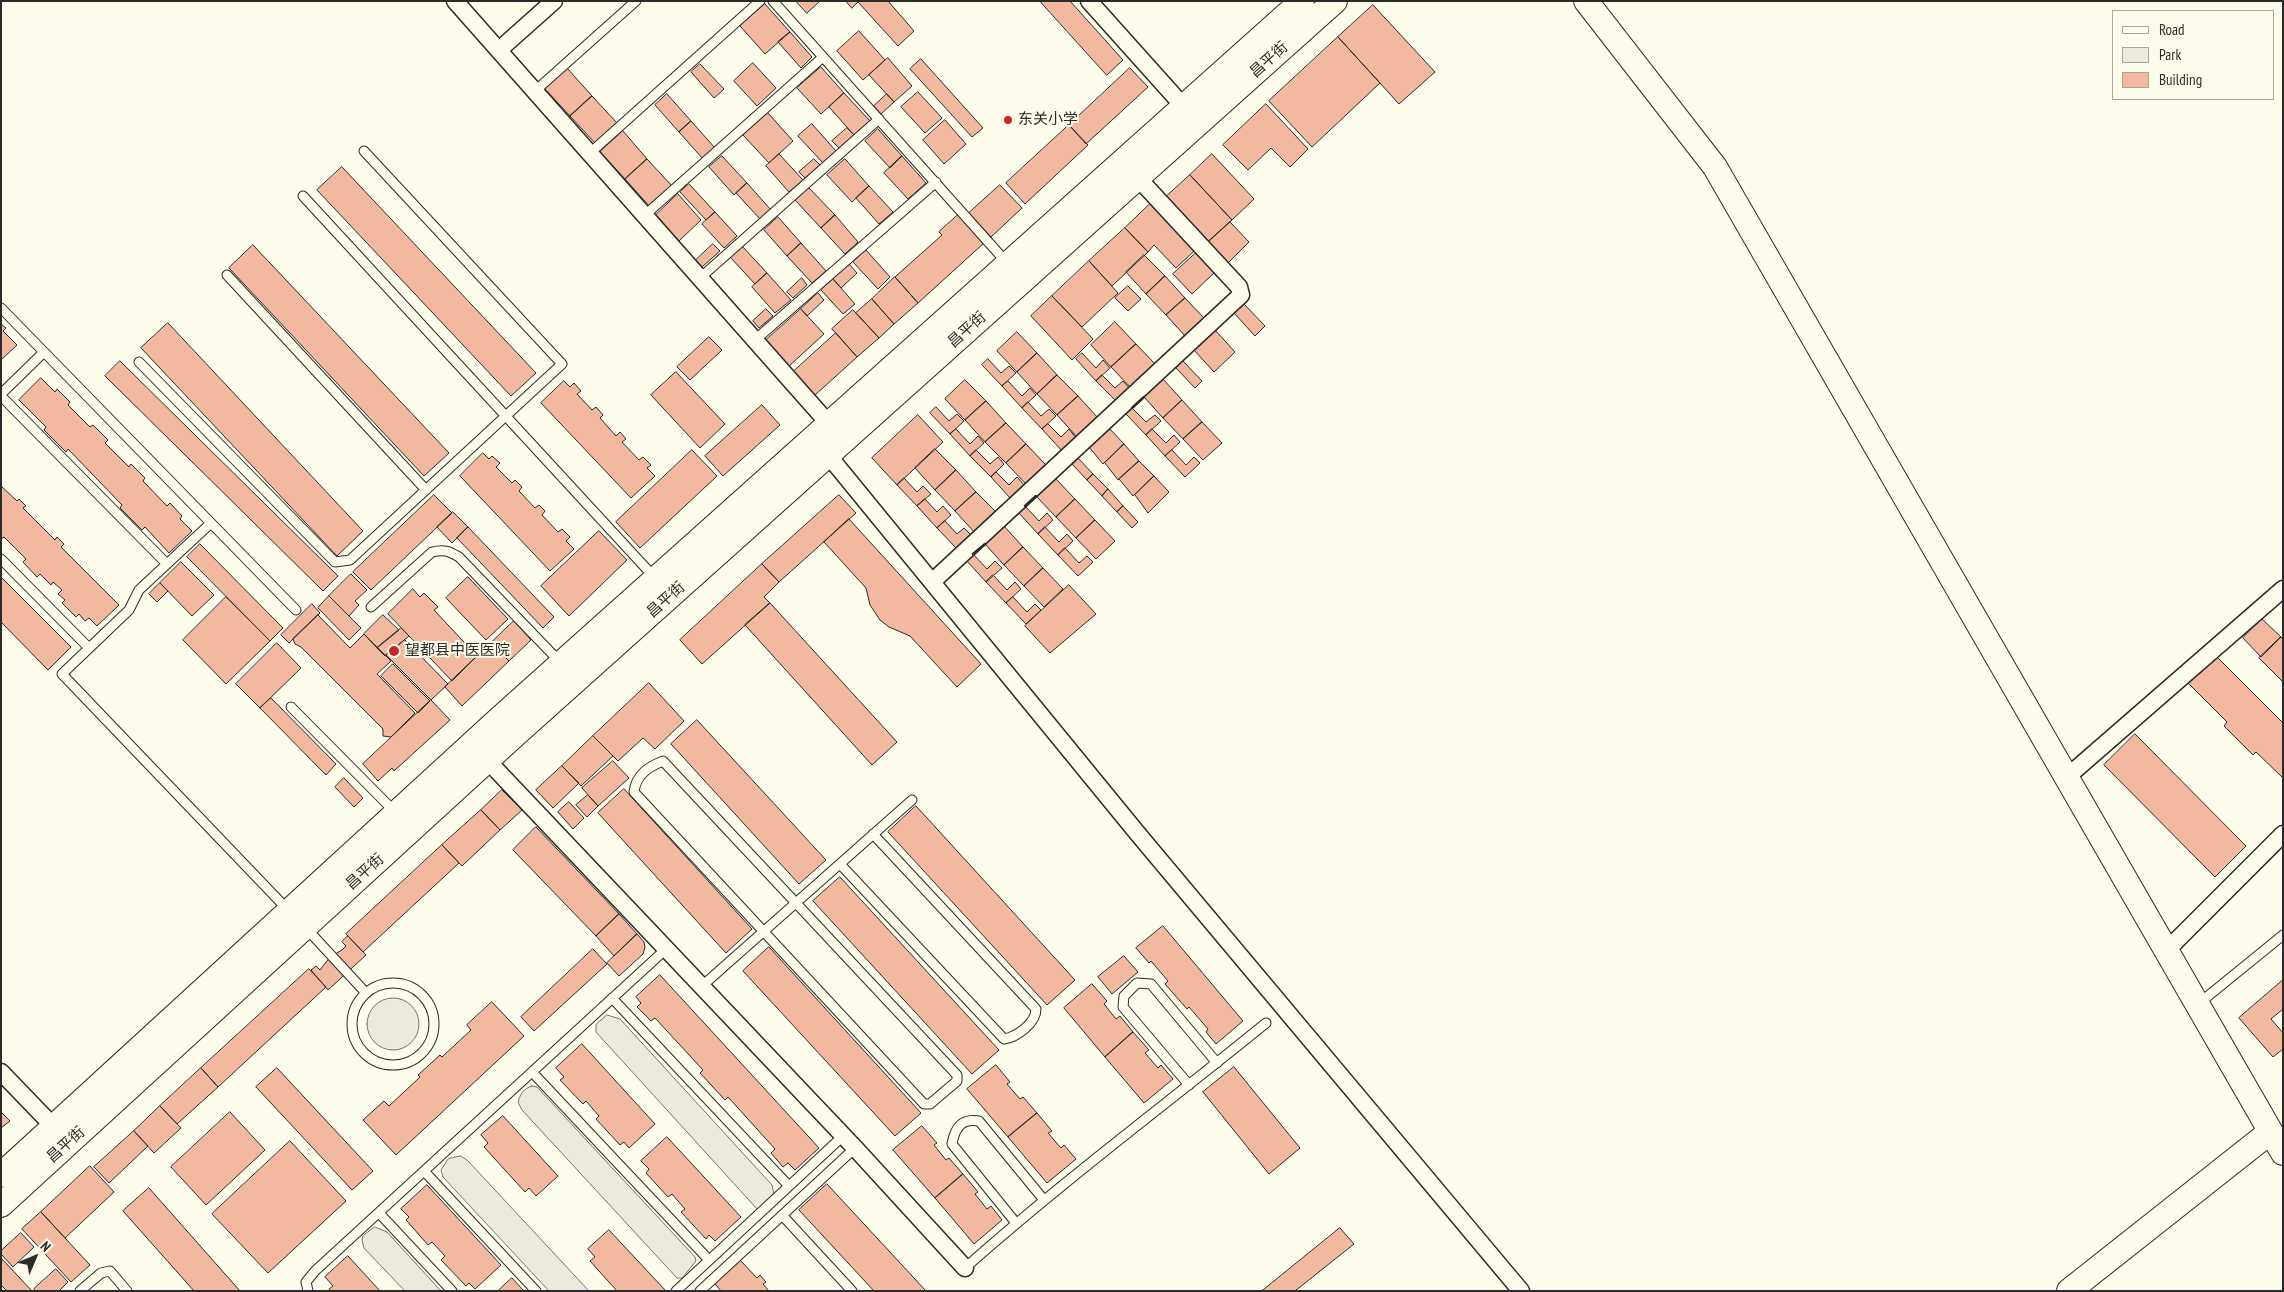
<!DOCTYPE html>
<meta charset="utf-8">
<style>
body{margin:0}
#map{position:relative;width:2284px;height:1292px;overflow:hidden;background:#fdfbea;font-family:"PT Sans Narrow",sans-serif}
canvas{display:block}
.frame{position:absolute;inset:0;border:2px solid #2b2b2b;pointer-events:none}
.legend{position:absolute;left:2112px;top:10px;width:162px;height:90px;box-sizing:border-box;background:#fdfbea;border:1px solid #a9a89e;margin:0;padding:6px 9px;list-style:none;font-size:15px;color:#2b2b2b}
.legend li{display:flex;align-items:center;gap:10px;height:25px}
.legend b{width:25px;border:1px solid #a9a89e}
.north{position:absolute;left:10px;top:1232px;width:50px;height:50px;-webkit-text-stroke:4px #fdfbea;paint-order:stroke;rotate:45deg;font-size:14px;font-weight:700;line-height:20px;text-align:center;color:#2b2b2b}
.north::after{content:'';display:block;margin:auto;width:18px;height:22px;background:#2b2b2b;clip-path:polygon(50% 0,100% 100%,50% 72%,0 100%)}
</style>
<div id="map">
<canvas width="2284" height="1292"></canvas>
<div class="frame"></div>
<ul class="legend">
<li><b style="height:6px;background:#fdfbea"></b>Road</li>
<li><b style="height:14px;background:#ecebdb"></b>Park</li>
<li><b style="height:14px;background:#f2b8a0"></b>Building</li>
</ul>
<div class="north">N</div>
</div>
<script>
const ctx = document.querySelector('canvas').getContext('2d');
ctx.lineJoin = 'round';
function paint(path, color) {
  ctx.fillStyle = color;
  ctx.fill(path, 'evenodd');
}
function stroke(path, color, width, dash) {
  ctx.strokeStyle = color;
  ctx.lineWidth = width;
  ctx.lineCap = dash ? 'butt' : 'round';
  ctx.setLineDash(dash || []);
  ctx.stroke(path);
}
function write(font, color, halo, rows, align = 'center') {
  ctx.font = font + ' "PT Sans Narrow","Noto Sans SC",sans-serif';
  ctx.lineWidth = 4;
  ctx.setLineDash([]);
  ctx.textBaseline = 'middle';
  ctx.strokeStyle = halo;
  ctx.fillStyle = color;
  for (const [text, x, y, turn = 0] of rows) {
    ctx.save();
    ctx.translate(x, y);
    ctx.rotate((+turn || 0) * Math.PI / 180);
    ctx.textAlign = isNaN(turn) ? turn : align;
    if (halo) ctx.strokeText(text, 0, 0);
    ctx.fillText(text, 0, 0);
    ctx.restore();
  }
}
const green = new Path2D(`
 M367 1024a26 26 0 1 1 52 0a26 26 0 1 1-52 0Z
 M607 1015 620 1019 772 1185 774 1195 758 1210 596 1032V1025Z
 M532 1086 537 1087 695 1257 696 1261 682 1278H677L522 1110 518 1102C521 1093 523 1089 532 1086Z
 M461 1156 468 1161 589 1291H549L443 1177 441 1170 448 1159Z
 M375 1227 387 1232 441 1291H405L364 1248 362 1240 363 1236Z`);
paint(green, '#ecebdb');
stroke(green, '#74746e', 1);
const building = new Path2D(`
 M796 1H820L807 13Z
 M846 1H888L914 31 898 46 858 2 852 8Z
 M1040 1H1070L1123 60 1107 75Z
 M765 4 790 32 765 54 740 26Z
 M1373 5 1435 72 1399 104 1338 37Z
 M859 31 885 60 863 80 837 51Z
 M790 32 812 57 801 68 778 42Z
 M1338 37 1380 83 1312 147 1269 101Z
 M888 58 912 86 894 102 869 75Z
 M921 59 983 128 972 137 910 69Z
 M753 63 776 88 757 106 734 81Z
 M700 64 724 89 714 98 691 72Z
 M821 67 844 93 821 114 797 88Z
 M567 68 592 96 570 116 545 89Z
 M1130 68 1148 87 1086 144 1069 125Z
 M918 92 942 118 925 133 901 107Z
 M844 93 870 121 854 135 829 107Z
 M667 94 691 121 679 132 655 105Z
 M887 94 894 102 881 114 874 106Z
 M592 96 617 123 595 143 570 116Z
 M1266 104 1308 149 1290 167 1271 148 1248 170 1223 145Z
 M768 113 793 141 769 163 743 135Z
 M945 120 966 144 944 164 923 140Z
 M691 121 715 148 703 159 679 132Z
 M812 124 836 151 823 163 798 136Z
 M1069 125 1088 145 1025 204 1006 183Z
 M847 128 854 135 839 148 832 141Z
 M878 129 902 156 890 168 865 141Z
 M623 131 647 159 625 179 600 152Z
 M779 154 803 180 789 192 766 166Z
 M1212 154 1254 199 1232 220 1190 175Z
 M722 156 747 183 734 195 709 167Z
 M902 156 926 183 908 199 884 173Z
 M647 159 672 186 650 207 625 179Z
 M814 159 820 165 805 178 799 172Z
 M845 159 869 186 852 202 827 175Z
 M342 167 536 373 511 396 317 190Z
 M1190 175 1232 220 1208 242 1166 197Z
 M747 183 771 210 761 220 736 193Z
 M689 184 715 212 706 220 680 192Z
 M1000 185 1022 208 991 237 969 213Z
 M869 186 893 212 879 224 856 198Z
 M809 188 835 215 821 228 795 200Z
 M678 194 701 220 679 241 656 215Z
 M1150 204 1194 251 1176 268 1154 245 1148 252 1125 228Z
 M715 212 737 236 724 248 702 224Z
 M835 215 858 242 845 254 821 228Z
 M958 215 984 243 918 303 895 277 942 235 939 232Z
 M778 217 801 243 787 256 764 230Z
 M1230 222 1249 242 1228 263 1208 242Z
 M1125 228 1148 252 1112 286 1089 261Z
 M801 243 826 271 812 283 787 256Z
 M713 244 720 251 702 267 696 260Z
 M253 245 449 453 424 476 229 268Z
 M742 246 767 273 755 284 730 257Z
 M866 250 890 277 878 289 853 262Z
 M1196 253 1214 273 1192 294 1173 274Z
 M1144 255 1165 276 1146 294 1126 272Z
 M1089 261 1118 293 1082 327 1052 296Z
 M849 264 857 273 841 288 833 279Z
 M767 273 791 300 775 313 752 287Z
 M1165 276 1185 298 1166 315 1146 294Z
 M895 277 918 303 894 324 872 299Z
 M802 278 807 285 793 298 787 292Z
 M833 279 855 304 843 314 821 290Z
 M1128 286 1141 299 1128 311 1115 298Z
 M818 293 824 300 807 316 801 309Z
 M1052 296 1093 339 1072 360 1031 316Z
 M1185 298 1205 319 1186 337 1166 315Z
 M872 299 894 324 879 338 856 313Z
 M1244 304 1265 326 1255 336 1234 313Z
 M766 309 773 316 759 328 753 321Z
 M801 309 824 334 788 367 765 341Z
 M853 310 879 338 857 357 832 329Z
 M1115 322 1136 344 1111 367 1091 345Z
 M168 323 363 531 337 556 141 348Z
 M1 324 6 328 3 331 17 345 1 360Z
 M1215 330 1235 352 1214 372 1194 350Z
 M1017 332 1037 353 1017 372 997 351Z
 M836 333 857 357 814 396 793 372Z
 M709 337 722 350 690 380 677 367Z
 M1136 344 1156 365 1131 388 1111 367Z
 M1037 353 1057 375 1037 394 1017 372Z
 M1082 353 1096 368 1103 360 1110 368 1096 381 1076 359Z
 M988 359 1001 373 1009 366 1016 373 1002 386 982 365Z
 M120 361 338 576 323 591 105 376Z
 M1183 361 1202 381 1195 388 1176 368Z
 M676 372 725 424 700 448 651 395Z
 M1057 375 1078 396 1057 415 1037 394Z
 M1102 375 1115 388 1123 381 1130 389 1117 402 1096 381Z
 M41 378 55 392 57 389 70 402 68 405 90 427 93 425 108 440 105 443 129 467 131 464 145 478 143 481 167 506 170 503 182 516 180 519 192 531 169 553 145 527 142 530 120 508 122 505 68 449 66 452 44 430 46 427 19 400Z
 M1163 379 1182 400 1163 418 1144 397Z
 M965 380 986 401 965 420 945 399Z
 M564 381 570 387 574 383 581 391 577 394 592 410 596 407 603 415 600 418 616 436 620 432 626 439 622 442 639 460 643 457 651 465 647 468 655 476 631 498 541 403Z
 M1008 381 1022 396 1030 388 1036 395 1022 408 1002 386Z
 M1078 396 1098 418 1077 437 1057 415Z
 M1182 400 1202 422 1183 439 1163 418Z
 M986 401 1006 423 985 442 965 420Z
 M1028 402 1041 416 1049 409 1056 416 1042 429 1022 408Z
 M762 405 780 425 723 476 705 456Z
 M936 407 949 421 957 414 964 421 950 434 930 413Z
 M1132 408 1146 422 1155 415 1161 421 1146 435 1126 414Z
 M918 415 943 442 897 485 872 458Z
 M1202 422 1222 443 1203 460 1183 439Z
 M1006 423 1026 444 1006 463 985 442Z
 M1048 424 1061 437 1069 429 1076 438 1062 451 1042 429Z
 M1109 428 1124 444 1103 464 1089 447Z
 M956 429 970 444 978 436 984 443 970 456 950 434Z
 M1152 429 1166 443 1174 435 1180 442 1165 456 1146 435Z
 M1026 444 1046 465 1026 484 1006 463Z
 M1124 444 1139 461 1118 480 1105 463Z
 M935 449 956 470 935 490 915 468Z
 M692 450 717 476 640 548 616 522Z
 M976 450 990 464 998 457 1004 464 991 477 970 456Z
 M1172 450 1186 465 1194 457 1200 463 1185 477 1165 456Z
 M483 453 489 459 492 456 500 463 496 467 512 483 515 480 522 487 519 491 535 508 539 505 545 511 542 515 558 532 562 529 570 537 566 541 574 549 550 571 460 476Z
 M1078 458 1093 474 1087 480 1072 464Z
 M1139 461 1154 476 1133 496 1119 479Z
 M956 470 976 492 955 511 935 490Z
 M996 472 1009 485 1017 477 1025 486 1011 499 991 477Z
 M1093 474 1108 489 1102 496 1087 480Z
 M1154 476 1169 492 1148 513 1135 495Z
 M904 478 917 492 923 486 931 494 917 506 897 485Z
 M1055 478 1075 499 1056 517 1036 496Z
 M1 486 17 501 19 499 26 506 23 508 55 540 57 537 64 544 61 547 119 605 97 626 89 618 85 621 79 614 76 617 62 603 65 600 58 594 62 590 53 582 51 585 40 574 37 577 23 562 26 559 4 537 1 539Z
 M1108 489 1123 506 1117 512 1102 496Z
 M976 492 997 513 975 533 955 511Z
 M434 495 452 513 371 590 353 572Z
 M839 495 856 513 779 582 762 564Z
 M925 499 937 512 943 506 951 515 937 528 917 506Z
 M1075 499 1095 520 1076 538 1056 517Z
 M1025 506 1039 521 1047 513 1053 520 1038 534 1019 513Z
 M1123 506 1138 522 1132 528 1117 512Z
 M453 512 468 527 452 543 437 527Z
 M849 519 981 664 957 687 910 636 889 627 880 620 870 605 866 588 824 542Z
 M1095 520 1115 541 1096 559 1076 538Z
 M945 521 957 534 964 528 972 536 958 550 937 528Z
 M1004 526 1023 547 1004 565 985 544Z
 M468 527 554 617 543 628 457 538Z
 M1045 527 1059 542 1067 534 1073 541 1058 555 1038 534Z
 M599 531 627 560 569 616 541 586Z
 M200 544 283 628 270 641 187 557Z
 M1023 547 1043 568 1024 586 1004 565Z
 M1065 548 1079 563 1087 556 1093 562 1078 576 1058 555Z
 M973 554 987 569 995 561 1002 568 986 582 967 561Z
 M181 562 214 595 192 616 160 583Z
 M762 564 779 582 764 597 770 603 702 664 680 640Z
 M1043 568 1063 589 1044 607 1024 586Z
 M351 574 367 590 355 601 359 605 349 616 329 596Z
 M993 575 1007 590 1015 582 1021 589 1006 603 986 582Z
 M1 577 71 647 48 670 1 622Z
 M468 577 508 619 486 640 446 598Z
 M160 583 168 591 157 602 149 594Z
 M1069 585 1096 614 1050 653 1025 626Z
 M413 589 420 597 424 593 438 607 434 610 477 656 452 681 388 614Z
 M329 596 361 628 349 640 318 608Z
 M226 597 270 641 226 684 183 640Z
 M1013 597 1027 612 1035 604 1041 610 1026 624 1006 603Z
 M770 603 897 742 872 765 745 625Z
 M312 604 320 613 289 643 281 635Z
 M318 615 350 648 364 634 391 661 377 674 415 713 391 737 383 736V729L301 647 295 644 293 639Z
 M383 615 399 630 377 648 364 634Z
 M2262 619 2281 637 2261 657 2243 638Z
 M514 621 531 640 509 661 491 643Z
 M401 628 409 636 385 656 377 648Z
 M2281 637 2283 640V682L2259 658Z
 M405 640 448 684 431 700 386 655Z
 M277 643 301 668 260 708 236 684Z
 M491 643 509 661 462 706 445 687Z
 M2216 656 2283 723V778L2256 752 2253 755 2224 726 2227 722 2188 683Z
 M393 664 430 701 418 713 381 676Z
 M649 683 684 721 655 749 643 738 618 761 593 736Z
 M271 698 336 764 326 775 260 708Z
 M431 700 450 720 394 771 392 768 378 781 363 764Z
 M697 720 826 860 799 884 671 744Z
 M2135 734 2246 846 2215 877 2104 765Z
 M593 736 613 756 581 786 562 766Z
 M613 761 629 778 598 806 582 788Z
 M562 766 579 783 553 808 536 790Z
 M344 778 363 798 354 807 335 787Z
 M624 789 752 929 726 953 598 813Z
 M502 790 522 810 500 830 481 810Z
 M588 795 598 806 587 817 576 805Z
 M569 802 584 818 573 829 558 812Z
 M916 806 1075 980 1047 1005 888 832Z
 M481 810 500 830 462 866 442 845Z
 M536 827 619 914 596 936 513 850Z
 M442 845 459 863 363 952 346 934Z
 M840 877 999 1050 972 1074 813 901Z
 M619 914 637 934 614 956 596 936Z
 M1163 926 1243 1021 1216 1044 1206 1032 1208 1029 1189 1007 1187 1009 1165 984 1168 981 1151 961 1149 963 1136 948Z
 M637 934 644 942 645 947 643 954 619 976 607 963Z
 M348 936 366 955 328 990 311 970 316 966 320 970 330 957 342 950 346 946 342 942Z
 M769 947 921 1113 895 1136 743 971Z
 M593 949 607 964 534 1031 521 1017Z
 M1124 956 1138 972 1112 994 1098 977Z
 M309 969 326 987 218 1087 201 1068Z
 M660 975 819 1148 795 1170 788 1163 783 1167 771 1153 775 1149 728 1097 725 1100 700 1073 703 1070 655 1018 651 1021 637 1007 641 1003 636 997Z
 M2283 980V1009L2271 1019 2283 1033V1049L2273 1057 2239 1018Z
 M1092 984 1107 1001 1104 1004 1116 1019 1120 1016 1133 1032 1105 1057 1064 1008Z
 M492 1002 524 1036 396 1155 363 1120 384 1101 389 1106 420 1077 418 1075 440 1055 442 1057 471 1030 467 1025Z
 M1133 1032 1149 1050 1145 1053 1158 1068 1161 1065 1173 1079 1144 1103 1105 1057Z
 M582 1044 655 1124 629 1148 624 1142 620 1145 596 1119 599 1116 586 1101 583 1104 560 1080 564 1077 556 1068Z
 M996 1065 1010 1082 1007 1084 1020 1099 1023 1097 1037 1113 1008 1137 967 1089Z
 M1234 1067 1300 1148 1269 1174 1203 1092Z
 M201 1068 218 1087 177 1124 160 1106Z
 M277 1068 373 1171 352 1190 256 1087Z
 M160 1106 181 1128 154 1153 134 1131Z
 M1 1112 10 1121 1 1128Z
 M230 1112 265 1150 206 1205 171 1167Z
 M1037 1113 1052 1131 1048 1133 1061 1148 1064 1145 1076 1159 1047 1183 1008 1137Z
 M503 1116 558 1176 536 1196 529 1188 525 1192 484 1147 488 1143 481 1135Z
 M922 1126 937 1143 934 1145 946 1160 949 1158 963 1174 935 1198 893 1150Z
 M134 1131 148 1146 109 1183 94 1167Z
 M667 1137 741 1217 715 1241 709 1235 706 1239 681 1212 685 1209 672 1194 668 1197 646 1173 649 1169 641 1161Z
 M290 1141 346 1201 268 1273 212 1214Z
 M90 1166 114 1192 65 1238 41 1212Z
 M963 1174 978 1192 975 1194 987 1209 991 1206 1002 1220 974 1244 935 1198Z
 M827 1184 926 1291H874L799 1210Z
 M427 1185 501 1265 475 1289 469 1283 466 1286 441 1260 445 1256 432 1242 428 1245 406 1220 409 1217 401 1209Z
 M149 1188 240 1291H194L123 1211Z
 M41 1212 90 1265 71 1282 22 1229Z
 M1340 1228 1354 1244 1295 1291H1262Z
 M609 1230 665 1290 664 1291H617L590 1261 595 1257 588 1249Z
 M21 1233 34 1247 13 1267 1 1254V1251Z
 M348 1256 380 1291H330L329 1289 333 1286 325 1277Z
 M2 1259 32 1291H7L1 1285Z
 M740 1260 757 1278 760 1275 766 1282 763 1284 769 1291H721L715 1284Z
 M56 1269 68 1282 59 1291H36L34 1289Z
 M512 1278 524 1291H498Z`);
paint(building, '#f2b8a0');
stroke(building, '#2b2b2b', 1);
const lane = new Path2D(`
 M773 1 1008 264
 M535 91 636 1
 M590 153 760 1
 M303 196 655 578
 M645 215 823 57
 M227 275 426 490
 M700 278 879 119
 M1 308 296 610
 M755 340 936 182
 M139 362 335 562 350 560 562 364 364 151
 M1 394 44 352
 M1 396 167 564
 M211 523 139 590 129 610 62 674 288 910
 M1 559 89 648
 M371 607 432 552C444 549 449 551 459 557L560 662
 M291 707 395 812
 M663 761 957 1075V1081L930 1104H924L634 792C636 775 648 767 663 761Z
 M840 864 1004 1039C1017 1037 1036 1023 1036 1009L873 834
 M305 927 366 993
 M352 1024a41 41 0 1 1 82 0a41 41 0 1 1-82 0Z
 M702 986 912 800
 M612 998 789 1186
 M2197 1005 2283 935
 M532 1072 709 1260
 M1189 1085 1123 1007 1124 996 1137 983 1151 984 1217 1063
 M424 1171 536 1291
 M379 1213 452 1291
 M782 1215 852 1291
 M1016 1223 952 1144C955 1127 962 1118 979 1121L1044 1200
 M965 1268C1062 1182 1165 1105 1266 1023
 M80 1291 101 1273 110 1271 127 1291
 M308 1291 306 1282 315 1271 666 949
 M676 1291 843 1136
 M700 1291 855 1148`);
const street = new Path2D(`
 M455 1 829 424
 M1089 1 1184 107
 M499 50 554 1
 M828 455 1138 834 1521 1291
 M932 582 1241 295 1239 287 1138 178
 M487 760 855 1148 965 1268
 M2067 777 2283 589
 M2166 951 2283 834
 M1 1072 54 1127`);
const secondary = new Path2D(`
 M1586 1 1715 167 2283 1153
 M1 1175 500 718 1302 1
 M1 1205 515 735 1335 1
 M2069 1291 2270 1132`);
stroke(lane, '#2b2b2b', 11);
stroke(street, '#2b2b2b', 19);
stroke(secondary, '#2b2b2b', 26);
stroke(lane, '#fdfbea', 9);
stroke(street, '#fdfbea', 16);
stroke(secondary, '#fdfbea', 24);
stroke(new Path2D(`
 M1132 408 1144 397
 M1025 506 1036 496
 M973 554 985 544`), '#2b2b2b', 2.5);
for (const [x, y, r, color] of [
 [1008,120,5,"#c62828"],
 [394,651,6,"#c62828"]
]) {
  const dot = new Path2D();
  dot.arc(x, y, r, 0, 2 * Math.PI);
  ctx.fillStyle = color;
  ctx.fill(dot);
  stroke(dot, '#fdfbea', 2);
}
write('15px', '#2b2b2b', '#fdfbea', [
 ["昌平街",1269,60,-42],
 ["昌平街",967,330,-42],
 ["昌平街",666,600,-42],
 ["昌平街",365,872,-42],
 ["昌平街",66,1145,-42]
]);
write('15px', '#2b2b2b', '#fdfbea', [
 ["东关小学",1018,120],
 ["望都县中医医院",405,651]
], 'left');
</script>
